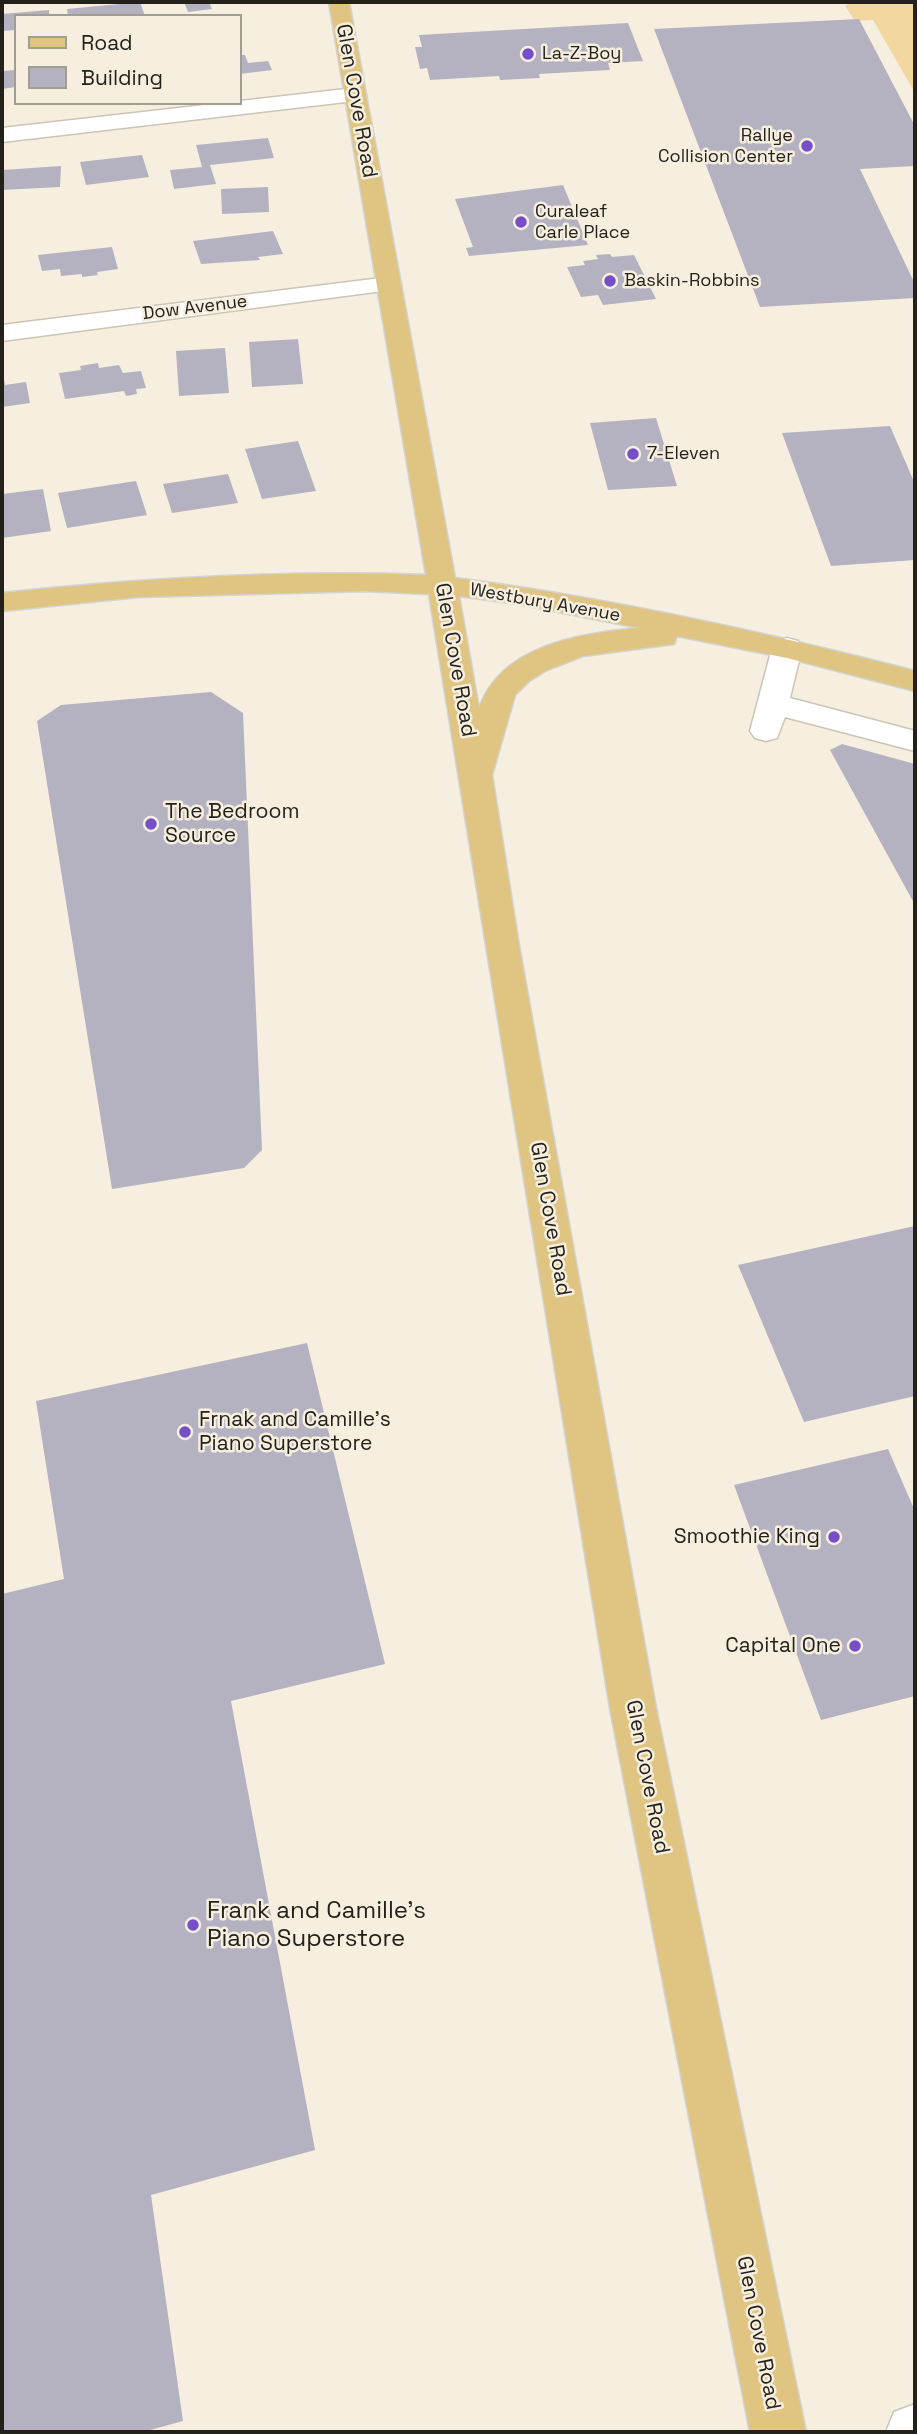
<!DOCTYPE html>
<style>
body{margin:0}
#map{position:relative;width:917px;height:2434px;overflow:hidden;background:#f6efdf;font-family:"Space Grotesk",sans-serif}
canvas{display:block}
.frame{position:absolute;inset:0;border:4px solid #24211b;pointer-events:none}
.legend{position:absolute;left:14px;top:14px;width:228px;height:91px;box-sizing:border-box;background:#f6efdf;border:2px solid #a29d91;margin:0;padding:9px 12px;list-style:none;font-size:21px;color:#24211b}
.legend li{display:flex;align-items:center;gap:14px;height:35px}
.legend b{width:35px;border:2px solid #a29d91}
</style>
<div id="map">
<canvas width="917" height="2434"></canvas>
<div class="frame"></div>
<ul class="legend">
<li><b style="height:9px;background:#dfc482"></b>Road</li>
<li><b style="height:19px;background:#b4b1c1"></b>Building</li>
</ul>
</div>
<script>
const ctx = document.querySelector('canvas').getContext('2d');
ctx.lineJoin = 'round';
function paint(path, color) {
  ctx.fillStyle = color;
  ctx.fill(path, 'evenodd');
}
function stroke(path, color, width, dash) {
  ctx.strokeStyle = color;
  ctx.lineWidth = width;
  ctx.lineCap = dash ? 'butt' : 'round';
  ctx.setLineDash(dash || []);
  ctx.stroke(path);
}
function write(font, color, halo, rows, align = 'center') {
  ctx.font = font + ' "Space Grotesk",sans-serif';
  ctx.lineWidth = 5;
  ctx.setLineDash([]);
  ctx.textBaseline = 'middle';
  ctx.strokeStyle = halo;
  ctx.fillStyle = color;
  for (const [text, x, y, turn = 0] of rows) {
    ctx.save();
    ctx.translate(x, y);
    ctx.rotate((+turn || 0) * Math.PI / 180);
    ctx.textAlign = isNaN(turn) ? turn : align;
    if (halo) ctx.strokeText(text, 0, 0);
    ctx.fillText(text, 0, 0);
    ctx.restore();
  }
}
paint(new Path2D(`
 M853 2H915V93L873 20 855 21 845 6Z`), '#f2d8a0');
paint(new Path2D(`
 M140 2 145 16H68L67 9Z
 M184 2H209L212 9 188 12Z
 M49 10V16H16V30L2 31V14Z
 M859 19 915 126V166L860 169 915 284V298L760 307 654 29Z
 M628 23 643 61 608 63 610 70 539 74 540 78 500 80 499 76 430 80 427 68 420 69 415 47H422L419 35Z
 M240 55H245L248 63 268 61 272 70 240 74Z
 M16 70V87L2 89V71Z
 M268 138 274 158 210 165 216 184 174 189 170 170 202 167 196 145Z
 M142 155 149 177 86 185 80 162Z
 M61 166 60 187 2 190V170Z
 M563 185 588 245 469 256 466 248 473 247 455 199Z
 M268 187 269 212 222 214 221 189Z
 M273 231 283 254 258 257 260 260 201 264 193 241Z
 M112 247 118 269 97 272 98 275 82 277V274L61 276 60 269 42 271 38 255Z
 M610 254 612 257 634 255 656 299 603 305 598 295 581 297 567 267 585 265 583 261 598 259 596 255Z
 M298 339 303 384 252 387 249 342Z
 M225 348 229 393 179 396 176 351Z
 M98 363 99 368 119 365 123 373 141 371 146 388 136 389 137 394 126 396 124 391 65 399 59 373 81 370 80 366Z
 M2 380H4L5 385 26 382 30 403 2 407Z
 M656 418 677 486 608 490 590 423Z
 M890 426 915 484V560L831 566 782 433Z
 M298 441 316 491 262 499 245 449Z
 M228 474 238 503 172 513 163 484Z
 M136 481 147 515 67 528 58 493Z
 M43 489 51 531 2 538V494Z
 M211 692 243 713 262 1150 244 1168 112 1189 37 721 61 705Z
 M842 744 915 764V905L830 750Z
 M915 1226V1396L804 1422 738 1265Z
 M307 1343 385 1664 231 1701 315 2150 151 2195 183 2421 143 2432H2V1594L64 1579 36 1401Z
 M888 1449 915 1511V1696L821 1720 734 1485Z`), '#b4b1c1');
const minor = new Path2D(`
 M355 88 363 90 366 95 363 100 2 142V128Z
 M389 277 398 279 401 284 398 289 2 341V325Z
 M787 638 798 641 802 648 790 698 915 731V751L785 717 777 738 766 741 755 738 750 731 772 648 776 641Z
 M915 2404V2432H886L894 2412Z`);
const major = new Path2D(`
 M329 2H349L455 578C610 598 764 632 915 671V691L787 658 677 636 674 644 583 656 547 670 529 681 515 695 492 775 519 946 656 1708 806 2432H750L610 1708 429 594 365 591 138 597 2 611V593C143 578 284 570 426 575ZM459 596 518 604 640 628C582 633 500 645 479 709Z`);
stroke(minor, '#ccc5b6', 3);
stroke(major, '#d3d3d1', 3);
paint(minor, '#fff');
paint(major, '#dfc482');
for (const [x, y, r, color] of [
 [528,54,7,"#754fc8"],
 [807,146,7,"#754fc8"],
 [521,222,7,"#754fc8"],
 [610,281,7,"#754fc8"],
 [633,454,7,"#754fc8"],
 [151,824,7,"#754fc8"],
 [185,1432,7,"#754fc8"],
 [834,1537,7,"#754fc8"],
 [855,1646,7,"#754fc8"],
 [193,1925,7,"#754fc8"]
]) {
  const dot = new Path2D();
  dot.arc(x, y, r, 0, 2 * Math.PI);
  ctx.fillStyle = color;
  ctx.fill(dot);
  stroke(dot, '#f6efdf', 2.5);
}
write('18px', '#24211b', '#f6efdf', [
 ["La-Z-Boy",542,54],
 ["Rallye",793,136,"right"],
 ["Collision Center",793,157,"right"],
 ["Curaleaf",535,212],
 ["Carle Place",535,233],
 ["Baskin-Robbins",624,281],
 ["7-Eleven",647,454]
], 'left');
write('18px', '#24211b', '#f6efdf', [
 ["Dow Avenue",195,308,-7],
 ["Westbury Avenue",545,603,10]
]);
write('21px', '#24211b', '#f6efdf', [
 ["Glen Cove Road",356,101,80],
 ["Glen Cove Road",455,660,80],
 ["Glen Cove Road",550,1219,80],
 ["Glen Cove Road",647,1777,79],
 ["Glen Cove Road",758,2333,79]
]);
write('21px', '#24211b', '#f6efdf', [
 ["The Bedroom",165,812],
 ["Source",165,836],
 ["Frnak and Camille's",199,1420],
 ["Piano Superstore",199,1444],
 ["Smoothie King",820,1537,"right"],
 ["Capital One",841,1646,"right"]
], 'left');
write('24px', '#24211b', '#f6efdf', [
 ["Frank and Camille's",207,1911],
 ["Piano Superstore",207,1939]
], 'left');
</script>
